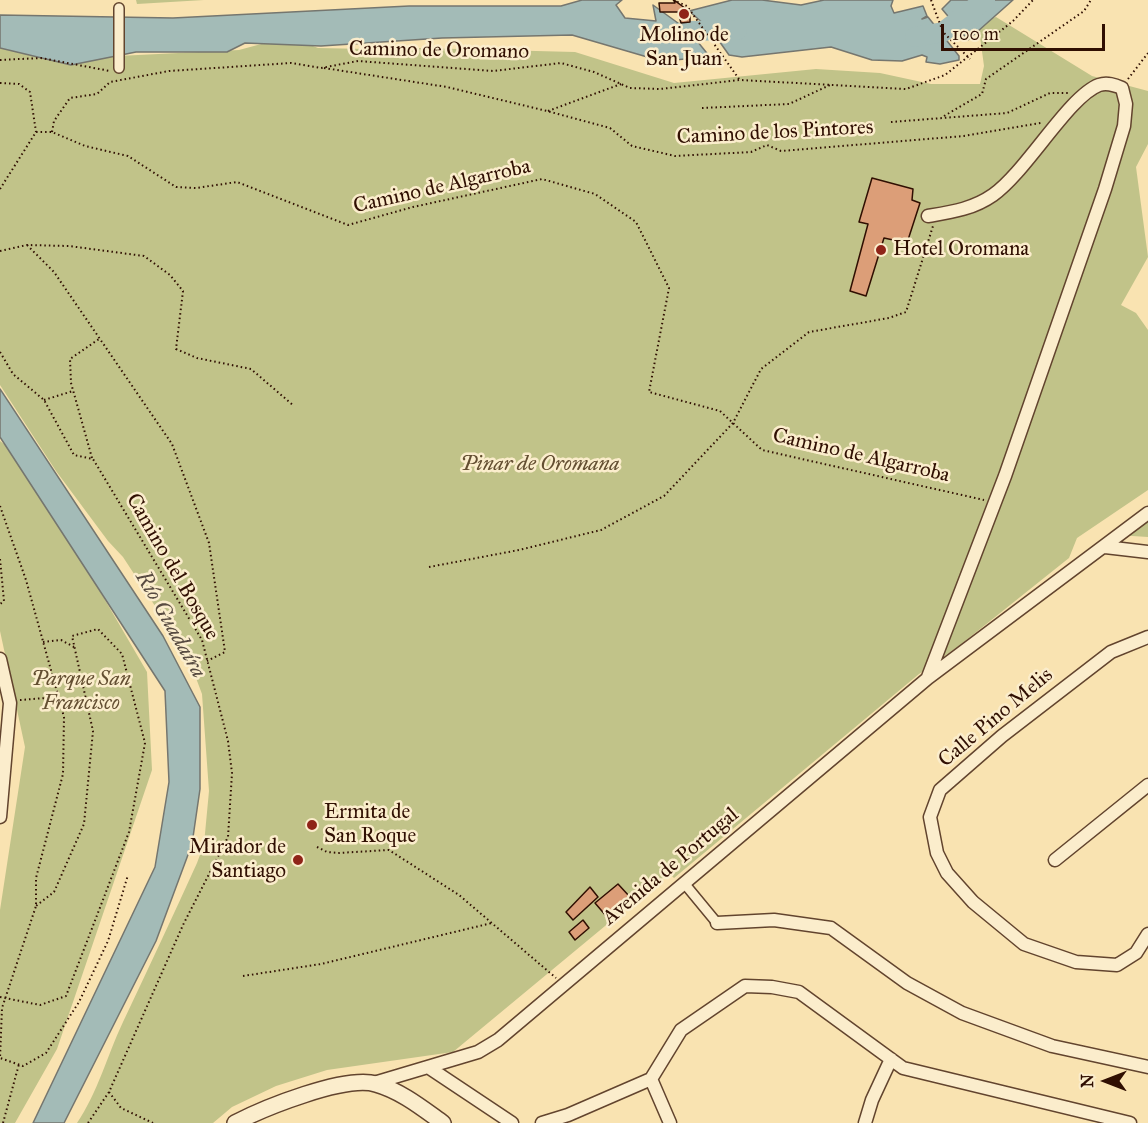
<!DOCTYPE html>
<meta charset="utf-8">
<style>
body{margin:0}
#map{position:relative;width:1148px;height:1123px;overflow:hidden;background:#f9e3b1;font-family:"IM FELL Great Primer",serif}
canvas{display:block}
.north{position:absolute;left:1076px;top:1051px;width:60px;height:60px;-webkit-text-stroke:4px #fbedcc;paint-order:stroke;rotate:270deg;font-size:16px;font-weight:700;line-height:24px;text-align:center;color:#300f02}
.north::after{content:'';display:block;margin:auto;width:21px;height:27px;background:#300f02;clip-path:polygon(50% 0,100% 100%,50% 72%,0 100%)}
.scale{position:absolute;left:941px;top:24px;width:164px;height:27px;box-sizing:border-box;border:3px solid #300f02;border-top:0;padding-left:8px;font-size:18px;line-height:21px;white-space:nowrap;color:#300f02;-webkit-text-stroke:4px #fbedcc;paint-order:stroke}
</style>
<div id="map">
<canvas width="1148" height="1123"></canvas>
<div class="north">N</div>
<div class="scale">100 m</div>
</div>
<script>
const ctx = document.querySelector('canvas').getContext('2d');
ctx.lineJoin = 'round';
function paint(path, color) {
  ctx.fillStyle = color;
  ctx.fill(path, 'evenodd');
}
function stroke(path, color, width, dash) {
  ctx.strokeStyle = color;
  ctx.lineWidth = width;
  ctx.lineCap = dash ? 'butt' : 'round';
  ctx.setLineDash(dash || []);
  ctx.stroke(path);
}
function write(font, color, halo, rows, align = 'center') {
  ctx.font = font + ' "IM FELL Great Primer",serif';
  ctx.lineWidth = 5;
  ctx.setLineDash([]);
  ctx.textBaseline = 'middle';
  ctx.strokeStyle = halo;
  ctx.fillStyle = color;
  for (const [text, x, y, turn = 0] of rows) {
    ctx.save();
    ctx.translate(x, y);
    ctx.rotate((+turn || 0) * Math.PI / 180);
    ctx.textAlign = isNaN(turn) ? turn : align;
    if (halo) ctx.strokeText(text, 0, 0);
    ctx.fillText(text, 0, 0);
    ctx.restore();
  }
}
paint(new Path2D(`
 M136 0H204L137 4Z
 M996 17 1092 76 1148 91V144L1136 167 1148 257 1121 305 1136 313 1148 330V490L1077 538 1069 558 960 645 919 674 674 878 669 873 453 1052 327 1070 276 1086 232 1107 213 1123H77C98 1092 107 1056 123 1022 148 969 173 916 197 863L204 844 209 791 202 694 193 670 170 629 123 557 108 541 56 471 0 385V48L118 56 239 50 265 43 308 44 318 48 367 49 380 47 575 52 674 83 816 69 880 73 931 84H980L984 66 978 22Z
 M0 441 23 459 147 672 152 770 57 1049 15 1123H0V910L25 747 0 631Z
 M1148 509V537L1117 535Z`), '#c1c389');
const water = new Path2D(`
 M582 0H622L616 5 625 18 656 21 653 5 689 31 710 57 661 61 572 35 442 38 321 46 245 43 227 52H136L71 65 0 48V15L173 18 409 6H561Z
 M732 0H762L801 5 824 0H893L891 6 894 13 923 6 927 16 922 19 928 17 959 56V60L940 64 926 62 927 57 922 55 902 61 872 60 831 47 742 57 729 55 712 31 689 11Z
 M951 0H1013L968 40 942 9Z
 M0 389 163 636 200 707V789L192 844 156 941 64 1123H33L155 867 169 782 165 691 0 437Z`);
paint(water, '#a3bbb7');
stroke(water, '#75766f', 1.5);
stroke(new Path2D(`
 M662 36 689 31 737 30
 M915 37 943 32 985 0`), '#a3bbb7', 20);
const building = new Path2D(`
 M674 0 690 12H687L690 16V22L681 23 678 12H660L659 3H675Z
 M872 178 913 189 912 200 920 203 907 243 884 238 866 296 850 291 868 224 859 222Z
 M618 884 630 897 607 917 595 903Z
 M590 887 598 897 573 920 566 912Z
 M583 920 589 928 575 940 569 932Z`);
paint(building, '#dc9e78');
stroke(building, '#300f02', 1.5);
const pedestrian = new Path2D(`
 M119 8V68
 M684 883 717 923`);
const minor = new Path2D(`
 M928 216C952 212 973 209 993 195 1026 172 1069 96 1099 85 1107 82 1115 85 1122 88L1126 104 1124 126 1105 189 1005 476 928 677
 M1105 547 1148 552
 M1148 637 1111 652 1002 736 940 790 930 817 937 853 947 873 973 902 1024 944 1076 962 1117 965 1136 953 1148 934
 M0 659 10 703 0 817
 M1055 860 1148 785
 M717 923 774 920 831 928 907 983 962 1013 1052 1046 1148 1067
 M428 1067 512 1123
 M651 1079 681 1030 745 986 772 987 799 992 903 1068 1130 1123
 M651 1079 670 1123
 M374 1083 478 1052 498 1040 928 678 1148 513
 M542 1123 568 1115 651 1079
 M865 1123 872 1100 891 1059`);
const tertiary = new Path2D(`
 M235 1123C264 1108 345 1075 376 1084 401 1091 422 1108 443 1123`);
stroke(pedestrian, '#62442e', 12);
stroke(minor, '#62442e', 15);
stroke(tertiary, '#62442e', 18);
stroke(new Path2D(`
 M673 0 687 6 739 79
 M931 0 943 32 970 59
 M0 60 41 58 110 71
 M324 68 447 87 547 111 610 128 632 146 675 156 751 152 767 145 781 151 964 136 1041 123
 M1128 79 1148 53
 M0 83 19 84 30 92 36 132
 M702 108 789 104 830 85
 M548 111 621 84
 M944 116 982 94 986 79 1084 11 1091 0
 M891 122 1007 113 1050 93H1070
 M52 132 54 121 70 98 97 94 110 82 169 71 291 63 321 68 358 61 493 71 561 63 594 72 630 88 660 89 740 80 906 89 945 75 1013 21 1033 0
 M0 189 36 132H52L85 146 128 156 176 187 196 188 237 182 348 225 413 207 542 179 595 194 636 222 669 288 649 392 720 411 762 450 984 500
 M27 245 54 272 172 444 209 543 225 652 207 661
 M0 251 27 245 69 246 144 256 170 275 183 291 176 349 197 358 251 369 294 406
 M0 352 13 374 44 400 74 455 93 459 202 640 228 741 232 773 228 837 183 925 109 1092 121 1108 153 1123
 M44 400 73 391
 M92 458 71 383 70 359 99 339
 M0 506 26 580 64 717 63 774 36 878V906L2 1008 0 1058 23 1066 46 1053 79 1002 108 941 128 875
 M0 559 4 601 0 604
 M429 567 519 550 601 530 664 496 733 423 761 369 809 332 889 318 906 312 933 226
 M43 642 61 640 74 647
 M20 700 59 697
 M317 847 327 852 338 853 389 850 459 895 556 978
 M243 976 321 964 492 923
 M0 997 40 1005 66 996 129 832 145 743 122 654 98 629 72 636 93 731 84 824 54 892 36 906
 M3 1123 19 1064
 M88 1123 109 1092`), '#300f02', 2, [1.5, 3]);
stroke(pedestrian, '#fbedcc', 9);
stroke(minor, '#fbedcc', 12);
stroke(tertiary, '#fbedcc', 15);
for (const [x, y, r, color] of [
 [684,14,6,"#8f2418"],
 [881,250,6,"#8f2418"],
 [312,825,6,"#8f2418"],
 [298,860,6,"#8f2418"]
]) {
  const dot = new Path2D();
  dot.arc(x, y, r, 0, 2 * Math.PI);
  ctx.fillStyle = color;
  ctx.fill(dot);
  stroke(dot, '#fbedcc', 2);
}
write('21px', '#300f02', '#fbedcc', [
 ["Molino de",684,36,"center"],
 ["San Juan",684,60,"center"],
 ["Hotel Oromana",893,250],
 ["Ermita de",324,813],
 ["San Roque",324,837],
 ["Mirador de",286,848,"right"],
 ["Santiago",286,872,"right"]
], 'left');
write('21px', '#300f02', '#fbedcc', [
 ["Camino de Oromano",439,51,1],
 ["Camino de los Pintores",775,133,-3],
 ["Camino de Algarroba",442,187,-13],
 ["Camino de Algarroba",861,456,13],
 ["Camino del Bosque",172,567,60],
 ["Calle Pino Melis",996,718,-40],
 ["Avenida de Portugal",671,867,-40]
]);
write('italic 21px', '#634e31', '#fbedcc', [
 ["Pinar de Oromana",540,465],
 ["Parque San",81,680],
 ["Francisco",81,704]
]);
write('italic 22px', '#584b41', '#fbedcc', [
 ["Río Guadaíra",170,625,60]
]);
</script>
